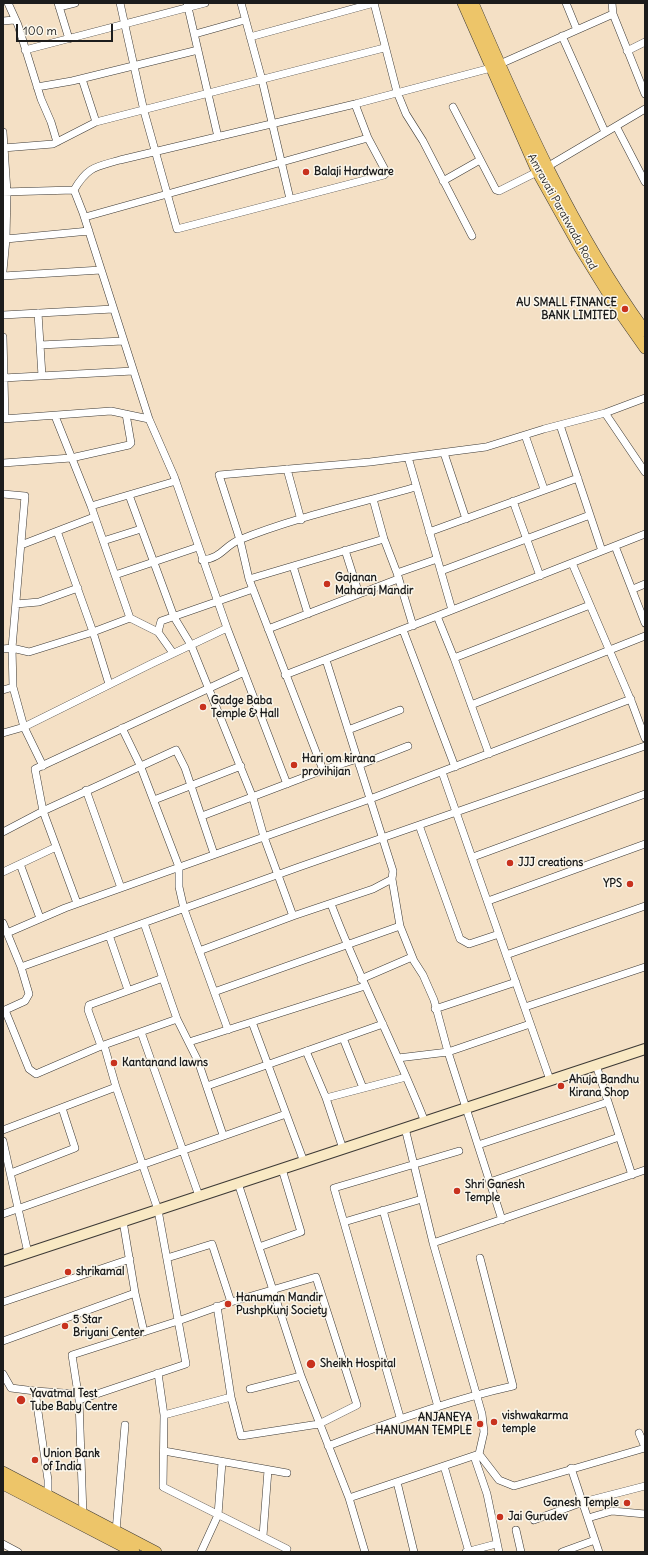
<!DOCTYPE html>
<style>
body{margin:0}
#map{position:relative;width:648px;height:1555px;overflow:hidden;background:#f4e0c5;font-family:Delius,sans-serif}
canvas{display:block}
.frame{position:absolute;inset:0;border:4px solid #1c1c1c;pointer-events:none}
.scale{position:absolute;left:16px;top:24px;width:97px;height:18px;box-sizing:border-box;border:2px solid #1c1c1c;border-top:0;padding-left:5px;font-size:12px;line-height:14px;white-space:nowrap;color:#1c1c1c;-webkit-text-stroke:3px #fbf7ec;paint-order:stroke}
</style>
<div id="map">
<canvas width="648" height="1555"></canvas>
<div class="frame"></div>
<div class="scale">100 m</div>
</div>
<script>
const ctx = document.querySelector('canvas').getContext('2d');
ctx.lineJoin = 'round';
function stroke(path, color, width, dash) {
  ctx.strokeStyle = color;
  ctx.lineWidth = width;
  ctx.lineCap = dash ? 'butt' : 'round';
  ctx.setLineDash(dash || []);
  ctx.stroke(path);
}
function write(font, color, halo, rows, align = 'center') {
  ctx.font = font + ' Delius,sans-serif';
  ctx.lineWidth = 3;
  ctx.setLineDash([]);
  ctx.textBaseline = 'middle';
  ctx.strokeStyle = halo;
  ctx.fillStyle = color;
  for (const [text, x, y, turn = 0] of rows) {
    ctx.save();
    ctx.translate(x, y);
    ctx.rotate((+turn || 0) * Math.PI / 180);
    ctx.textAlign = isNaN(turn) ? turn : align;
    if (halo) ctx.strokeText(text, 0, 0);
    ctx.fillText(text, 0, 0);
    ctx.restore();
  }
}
const street = new Path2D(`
 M8 3 18 25 41 99 51 122 57 142
 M58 3 69 39
 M120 3 144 111 177 229 384 175 386 173 384 168 368 138 355 104
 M187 3 218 137
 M241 3 262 80 290 199
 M374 3 397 92 406 114 423 141 472 236
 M566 3 577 30
 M612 3 613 14 645 94
 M59 7 75 3
 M3 21 14 20
 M195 34 245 20
 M562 36 605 132
 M250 37 374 3
 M25 50 205 3
 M627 51 645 42
 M82 79 96 122
 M37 87 72 81 198 50
 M453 107 496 190 499 191 547 167 645 109
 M616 126 645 182
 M3 132 7 192 6 239 3 271
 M3 148 53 144 96 122 384 48
 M443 181 480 160
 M3 192 74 190
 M85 217 368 138
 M6 239 89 231
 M3 276 101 270
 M38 313 42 376
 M3 315 113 309
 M3 337 5 419
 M40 345 123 341
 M3 378 133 371
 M605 413 645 472
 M55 416 91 506 130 618
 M3 419 111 411 149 419
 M560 425 602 551
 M525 435 544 489
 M444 453 466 519
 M408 457 452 610
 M3 463 71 458 129 445 131 443 126 414
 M287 469 301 520
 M3 494 25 496 12 648 13 687 24 727 43 766
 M129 495 174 617 191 645 253 798 264 837 293 916
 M373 499 384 539 397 573 413 626
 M513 501 540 576
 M91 506 176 481
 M57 531 93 632 109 684
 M429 532 578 478
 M103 541 141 529
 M21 545 94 517
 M615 546 645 623
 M345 550 359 594
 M202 560C222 558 224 546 239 540 296 517 357 504 416 487
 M572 563 632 703 645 738
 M293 566 308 614
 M441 571 590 515
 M397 573 437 559
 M115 575 198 547
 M249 579 384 539
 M633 589 645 584
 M16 604 39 602 78 588
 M227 628 287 784
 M268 629 398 579
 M403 630 455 767
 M158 632 173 653
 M3 649 12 648 29 652 93 632 130 618 158 632 161 621 253 589
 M454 658 590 605
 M285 675 437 616
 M3 690 13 687
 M471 705 645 636
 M122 728 140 765 179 867V887L184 909 228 1030
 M348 730 400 710
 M3 733 24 727 151 664 227 628 174 476 149 419 83 213 74 190C88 166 96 167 120 160L355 104 491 68 613 14
 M489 754 454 658 437 616 645 534
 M359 765 408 746
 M323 770 249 579 240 540 219 475 370 462 486 447 544 429 605 413 645 398
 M442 772 550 1080
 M86 790 121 888
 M154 800 241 766
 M202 816 323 770 357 759
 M419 825 460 939 469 944 499 934
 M3 832 43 811 176 750 185 768 214 854
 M473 857 645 794
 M20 864 40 918
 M3 872 56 847
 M392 879 400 926 414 961 423 975 434 1000 448 1052 502 1220
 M488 901 645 844
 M77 903 43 811 35 769 244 672
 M331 904C359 978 396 1048 425 1122
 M3 923 21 967 29 994 25 1001 3 1011
 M144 923 170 999 177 1019 198 1061 223 1135
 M7 933 65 908 370 799 631 699
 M109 935 128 990
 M199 951 293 916 373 889 392 879 393 871 326 660
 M506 955 645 906
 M21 967 299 867 645 746
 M361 979 412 957
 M214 992 400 926
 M525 1007 645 967
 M435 1009 516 982
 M5 1010 29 1069 36 1074 101 1046 177 1019
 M252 1022 304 1162
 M141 1032 199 1196
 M343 1038 363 1088
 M189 1042 365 986
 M101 1046 88 1010 89 1005 163 978
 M306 1051 326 1098 343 1149
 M398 1058 448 1052 530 1024
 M596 1065 632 1175
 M207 1086 383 1024
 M326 1098 406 1077
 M405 1128 433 1243 482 1414 484 1432 479 1454
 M3 1130 116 1087
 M3 1141 28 1253
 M478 1145 608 1102
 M11 1173 75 1148 62 1108
 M490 1182 619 1137
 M238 1183 301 1376 349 1498 365 1552
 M383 1210 438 1407
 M3 1214 286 1114
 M123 1221 135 1293 144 1332
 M344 1222 422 1199
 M433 1243 645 1170
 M259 1247 301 1232 282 1169
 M167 1258 212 1244 231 1302
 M3 1302 130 1259
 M3 1341 135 1293
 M158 1373 164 1415 163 1487 287 1549
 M3 1374 11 1388 35 1391 48 1480V1496
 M250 1389 301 1376
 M35 1391 78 1394
 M79 1400 186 1364 158 1210 116 1087 104 1045
 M164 1415 231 1397
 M400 1417 334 1188 459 1151
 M639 1433 645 1447
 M328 1446C389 1422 450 1400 513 1386L480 1258
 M164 1451 287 1473
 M479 1454 499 1480 514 1486 645 1448
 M474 1456 487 1494 499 1552
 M444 1466 469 1552
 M571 1468 599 1552
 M397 1482 414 1552
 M349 1498 479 1454
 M83 1515 79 1400 72 1355 178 1321 231 1302 316 1277 357 1405 319 1424 241 1436 231 1397 217 1306
 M588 1518 612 1511 645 1514
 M534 1520 583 1502 645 1486
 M516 1530 521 1552
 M116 1531 125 1425
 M263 1536 268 1470
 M3 1544 18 1552
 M201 1552 218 1515 222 1462
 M466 1552 496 1544
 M562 1552 595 1540`);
const secondary = new Path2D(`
 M3 1261 645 1049`);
const primary = new Path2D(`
 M463 3 537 171 580 248 619 311 645 348
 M473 3C522 117 572 230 645 331
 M3 1472 156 1552
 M3 1484 134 1552`);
stroke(street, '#3c3935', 8);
stroke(secondary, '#3c3935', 12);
stroke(primary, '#3c3935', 12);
stroke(street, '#fff', 7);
stroke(secondary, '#f8e8c3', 10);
stroke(primary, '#edc569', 11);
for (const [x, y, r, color] of [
 [306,172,4,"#c8321e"],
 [625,309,4,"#c8321e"],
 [327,584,4,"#c8321e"],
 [203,707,4,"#c8321e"],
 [294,765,4,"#c8321e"],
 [510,863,4,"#c8321e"],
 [630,884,4,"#c8321e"],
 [114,1063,4,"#c8321e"],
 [561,1086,4,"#c8321e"],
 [457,1191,4,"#c8321e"],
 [68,1272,4,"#c8321e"],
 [228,1304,4,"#c8321e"],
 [65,1326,4,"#c8321e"],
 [311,1364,5,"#c8321e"],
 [21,1400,5,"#c8321e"],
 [494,1422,4,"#c8321e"],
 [480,1424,4,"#c8321e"],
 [35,1460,4,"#c8321e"],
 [627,1503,4,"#c8321e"],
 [500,1517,4,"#c8321e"]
]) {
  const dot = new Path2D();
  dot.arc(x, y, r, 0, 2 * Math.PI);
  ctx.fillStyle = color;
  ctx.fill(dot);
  stroke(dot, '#fbf7ec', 1.5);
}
write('bold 11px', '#1c1c1c', '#fbf7ec', [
 ["Balaji Hardware",314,172],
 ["AU SMALL FINANCE",617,303,"right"],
 ["BANK LIMITED",617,316,"right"],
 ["Gajanan",335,578],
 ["Maharaj Mandir",335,591],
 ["Gadge Baba",211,701],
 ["Temple & Hall",211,714],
 ["Hari om kirana",302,759],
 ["provihijan",302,772],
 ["JJJ creations",518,863],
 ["YPS",622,884,"right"],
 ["Kantanand lawns",122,1063],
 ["Ahuja Bandhu",569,1080],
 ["Kirana Shop",569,1093],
 ["Shri Ganesh",465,1185],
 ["Temple",465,1198],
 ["shrikamal",76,1272],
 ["Hanuman Mandir",236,1298],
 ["PushpKunj Society",236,1311],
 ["5 Star",73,1320],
 ["Briyani Center",73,1333],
 ["Sheikh Hospital",320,1364],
 ["Yavatmal Test",30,1394],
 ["Tube Baby Centre",30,1407],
 ["vishwakarma",502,1416],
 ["temple",502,1429],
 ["ANJANEYA",472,1418,"right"],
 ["HANUMAN TEMPLE",472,1431,"right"],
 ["Union Bank",43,1454],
 ["of India",43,1467],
 ["Ganesh Temple",619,1503,"right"],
 ["Jai Gurudev",508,1517]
], 'left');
write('11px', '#1c1c1c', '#fbf7ec', [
 ["Amravati Paratwada Road",562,212,61]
]);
</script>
